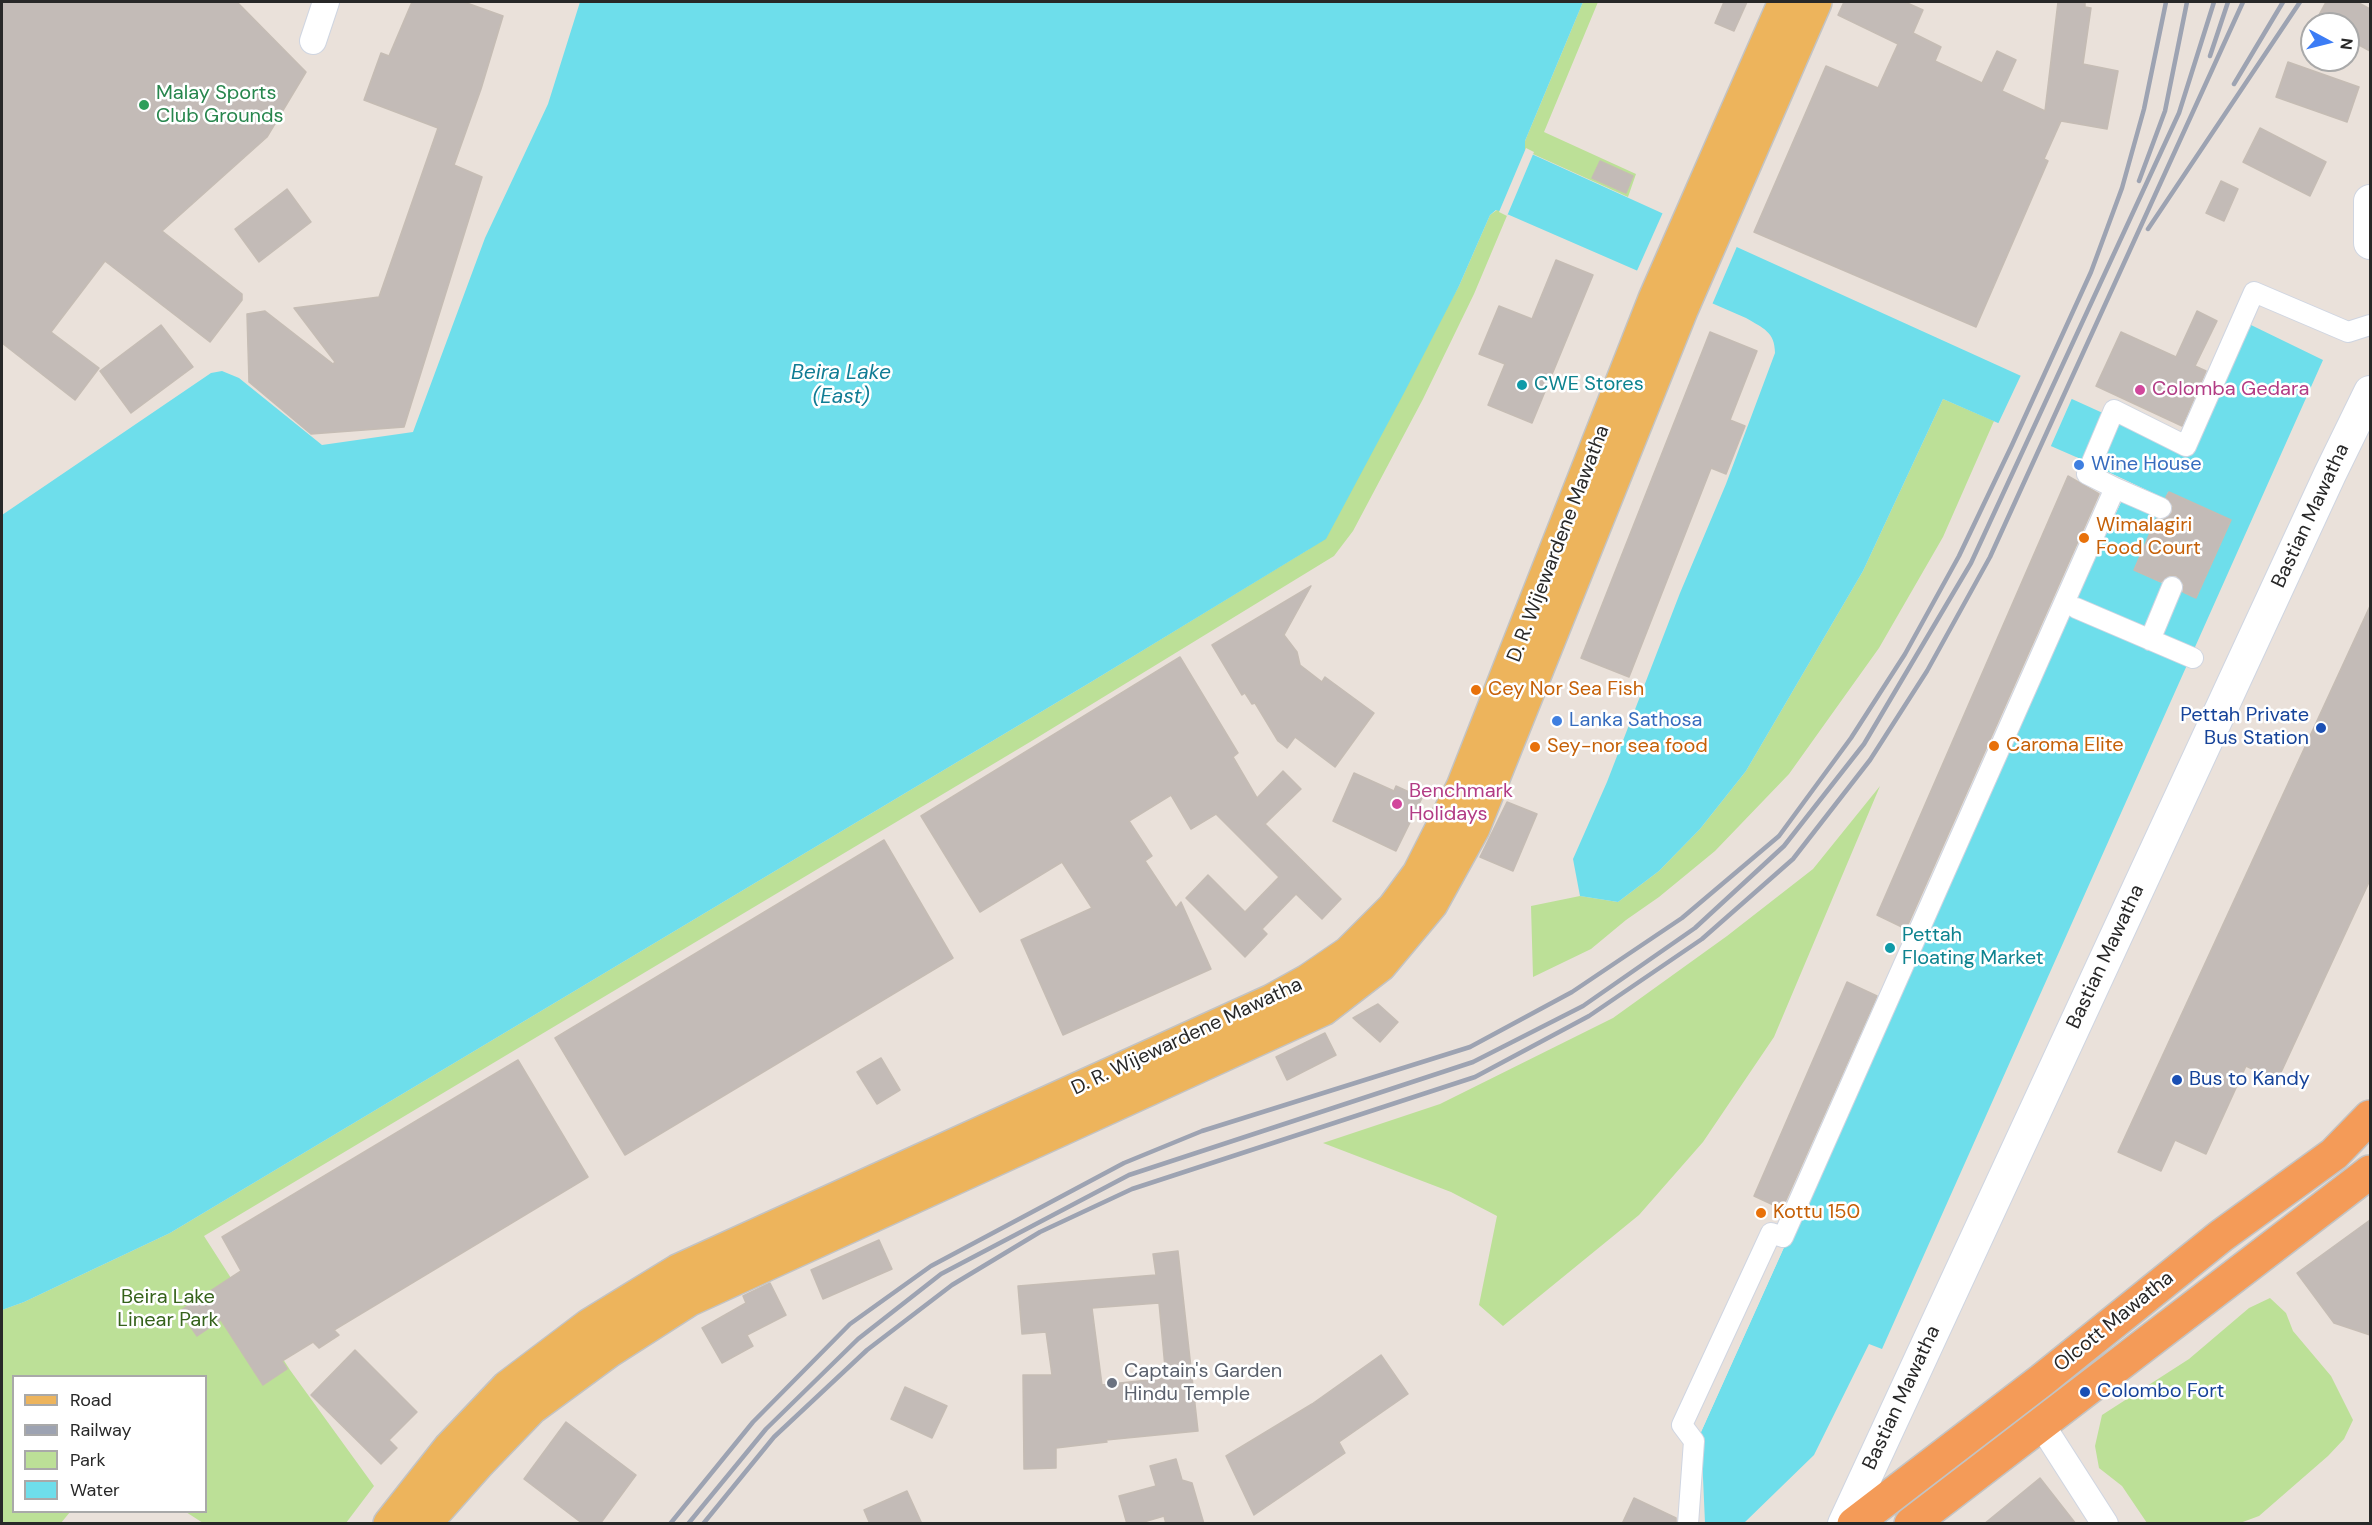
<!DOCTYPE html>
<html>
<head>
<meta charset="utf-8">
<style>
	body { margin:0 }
	#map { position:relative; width:2372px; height:1525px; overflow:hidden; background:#eae1da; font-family:"DM Sans",sans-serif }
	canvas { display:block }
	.frame { position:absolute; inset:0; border:3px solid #282828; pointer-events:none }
	.legend { position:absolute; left:12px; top:1375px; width:195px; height:138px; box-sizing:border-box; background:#fff; border:2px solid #a9a9a9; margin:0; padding:8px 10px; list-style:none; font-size:18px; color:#282828 }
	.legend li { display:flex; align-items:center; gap:12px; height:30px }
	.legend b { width:30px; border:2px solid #a9a9a9 }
	.north { position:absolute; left:2300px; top:12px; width:60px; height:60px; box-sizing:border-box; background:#fff; border:2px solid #a9a9a9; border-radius:50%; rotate:97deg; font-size:16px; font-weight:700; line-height:24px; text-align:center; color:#282828 }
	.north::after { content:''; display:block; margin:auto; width:21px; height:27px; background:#3c7cf5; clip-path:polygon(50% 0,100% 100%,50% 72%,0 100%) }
</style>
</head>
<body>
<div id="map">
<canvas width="2372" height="1525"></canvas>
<div class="frame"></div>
<ul class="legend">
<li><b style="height:8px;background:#edb45c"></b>Road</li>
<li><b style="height:8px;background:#9da3b2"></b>Railway</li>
<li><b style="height:16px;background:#bce097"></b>Park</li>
<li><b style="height:16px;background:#6edeeb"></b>Water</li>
</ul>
<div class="north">N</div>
</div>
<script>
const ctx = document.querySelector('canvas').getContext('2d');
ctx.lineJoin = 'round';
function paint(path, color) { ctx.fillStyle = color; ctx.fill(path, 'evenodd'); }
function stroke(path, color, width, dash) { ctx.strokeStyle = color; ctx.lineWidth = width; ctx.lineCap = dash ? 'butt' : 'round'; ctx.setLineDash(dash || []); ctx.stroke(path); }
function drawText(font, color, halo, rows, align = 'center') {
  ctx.font = font + ' "DM Sans",sans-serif'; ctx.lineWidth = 5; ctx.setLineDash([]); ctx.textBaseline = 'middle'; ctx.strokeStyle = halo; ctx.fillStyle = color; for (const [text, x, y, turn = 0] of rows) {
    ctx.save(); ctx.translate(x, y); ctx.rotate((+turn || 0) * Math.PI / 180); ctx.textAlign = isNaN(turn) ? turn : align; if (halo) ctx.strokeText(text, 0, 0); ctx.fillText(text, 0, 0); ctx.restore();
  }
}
paint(new Path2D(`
	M 1583,2 L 1598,2 L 1544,132 L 1636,174 L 1628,197 L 1533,154 L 1474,294 L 1423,399 L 1353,531 L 1334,556 L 1030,742 L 204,1236 L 290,1370 L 374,1486 L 346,1523 L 203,1523 L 186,1512 L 206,1512 L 206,1376 L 14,1376 L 14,1512 L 70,1512 L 61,1523 L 2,1523 L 2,1310 L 24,1302 L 170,1233 L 1091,682 L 1309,549 L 1459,286 L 1490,215 L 1497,210 L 1524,147 L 1525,141 Z
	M 1943,399 L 1994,421 L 1943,537 L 1879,648 L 1789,774 L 1715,851 L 1659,897 L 1626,920 L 1591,949 L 1533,977 L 1531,906 L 1580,896 L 1618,902 L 1659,871 L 1700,829 L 1746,771 L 1863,571 Z
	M 1880,786 L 1774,1037 L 1703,1142 L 1639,1215 L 1503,1326 L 1479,1305 L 1497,1216 L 1451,1192 L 1323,1143 L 1440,1104 L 1613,1018 L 1727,936 L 1813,869 Z
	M 2270,1298 L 2286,1313 L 2293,1331 L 2331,1376 L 2353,1420 L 2344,1439 L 2328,1456 L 2259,1516 L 2240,1523 L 2147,1523 L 2122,1486 L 2099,1468 L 2095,1446 L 2102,1415 L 2189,1359 L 2249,1308 Z`), '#bce097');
paint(new Path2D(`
	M 580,2 L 1583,2 L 1525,141 L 1525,151 L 2191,453 L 2251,325 L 2323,360 L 1882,1349 L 1869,1344 L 1814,1455 L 1744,1523 L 1705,1523 L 1701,1432 L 2075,600 L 2122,500 L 2158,515 L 2134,570 L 2196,598 L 2231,520 L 2168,492 L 2166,499 L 2076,457 L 1943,399 L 1863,571 L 1746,771 L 1700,829 L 1659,871 L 1618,902 L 1580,896 L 1573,859 L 1607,782 L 1680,593 L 1726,484 L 1775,353 C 1775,332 1763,328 1746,318 L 1500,211 L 1496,210 L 1490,215 L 1459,286 L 1404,393 L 1326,539 L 1091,682 L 170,1233 L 24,1302 L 2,1310 L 2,515 L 211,373 L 222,371 L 239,378 L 322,445 L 413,432 L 485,238 L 548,104 Z`), '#6edeeb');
paint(new Path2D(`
	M 1526,148 L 1534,152 L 1507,216 L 1499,212 Z
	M 1664,210 L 1738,244 L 1711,307 L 1636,273 Z
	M 2022,373 L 2073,396 L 2050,448 L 1997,426 Z
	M 2076,457 L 2165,499 L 2169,492 L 2231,520 L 2196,598 L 2134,570 L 2158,515 L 2122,500 L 2075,600 L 1701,1432 L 1698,1431 L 2120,498 L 2161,517 L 2138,568 L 2194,594 L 2227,521 L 2170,496 L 2168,501 L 2164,502 L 2075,459 Z`), '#eae1da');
const building = new Path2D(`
	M 2,2 L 237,2 L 306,72 L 267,137 L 162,231 L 242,294 L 242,300 L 210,342 L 105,261 L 51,332 L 99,368 L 75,400 L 2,343 Z
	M 412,2 L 464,2 L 503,16 L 481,89 L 454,165 L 482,177 L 404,427 L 311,434 L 249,382 L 247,314 L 265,311 L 333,364 L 335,362 L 294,308 L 379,297 L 438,128 L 364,100 L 381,53 L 389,56 Z
	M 1724,2 L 1747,2 L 1734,31 L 1715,23 Z
	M 1844,2 L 1905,2 L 1923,10 L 1913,33 L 1941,47 L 1935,61 L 1982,83 L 1997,51 L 2016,60 L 2002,91 L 2045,111 L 2058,2 L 2085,2 L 2085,7 L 2091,8 L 2083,64 L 2118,71 L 2107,129 L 2061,121 L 2044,159 L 2048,161 L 1976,327 L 1754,232 L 1826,66 L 1878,88 L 1898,44 L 1838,15 Z
	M 2326,2 L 2357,2 L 2370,9 L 2370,51 L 2348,39 L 2348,24 L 2314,24 Z
	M 2288,62 L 2359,87 L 2347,122 L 2276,97 Z
	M 2260,128 L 2326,162 L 2310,196 L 2243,162 Z
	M 1600,161 L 1633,176 L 1626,193 L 1592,178 Z
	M 2221,181 L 2238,189 L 2224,221 L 2206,213 Z
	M 287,189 L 311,222 L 259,262 L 235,229 Z
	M 1556,260 L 1593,275 L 1532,423 L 1488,405 L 1505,364 L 1479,354 L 1499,306 L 1532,319 Z
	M 2197,311 L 2217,321 L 2195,366 L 2206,371 L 2182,426 L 2096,386 L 2121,332 L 2176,357 Z
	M 161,325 L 193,367 L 131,413 L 100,371 Z
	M 1710,332 L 1757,351 L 1730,420 L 1745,426 L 1726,474 L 1711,468 L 1629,677 L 1581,658 Z
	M 2068,476 L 2099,494 L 1906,929 L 1877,915 Z
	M 2169,492 L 2231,520 L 2196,598 L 2183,592 L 2184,585 L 2177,576 L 2170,575 L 2161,582 L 2134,570 L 2156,519 L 2163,520 L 2172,513 L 2173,506 L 2166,497 Z
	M 1311,586 L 1284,635 L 1297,652 L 1300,665 L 1322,682 L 1325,677 L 1374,713 L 1335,767 L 1295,737 L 1287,748 L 1278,741 L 1255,703 L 1252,704 L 1245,693 L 1242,695 L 1212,645 Z
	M 2370,606 L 2370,880 L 2277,1081 L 2246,1066 L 2206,1154 L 2175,1140 L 2161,1171 L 2118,1152 Z
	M 1180,657 L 1238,753 L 1233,757 L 1257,798 L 1283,771 L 1301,789 L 1265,824 L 1341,899 L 1322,919 L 1296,894 L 1262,929 L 1267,934 L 1245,957 L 1186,898 L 1208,875 L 1245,912 L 1279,877 L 1216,814 L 1191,829 L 1171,795 L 1129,821 L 1152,856 L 1145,861 L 1176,908 L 1181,902 L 1211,969 L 1063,1035 L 1021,940 L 1092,908 L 1062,862 L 980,912 L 921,816 Z
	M 1354,773 L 1394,791 L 1396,786 L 1422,798 L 1396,851 L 1333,821 Z
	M 1507,802 L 1537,814 L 1513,871 L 1480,857 Z
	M 884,840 L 953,958 L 625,1155 L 555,1038 Z
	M 1847,982 L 1877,996 L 1782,1209 L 1754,1196 Z
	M 1378,1004 L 1398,1022 L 1380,1042 L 1353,1018 Z
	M 1325,1033 L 1336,1055 L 1287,1080 L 1276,1057 Z
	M 881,1058 L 900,1090 L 877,1104 L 857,1072 Z
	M 518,1060 L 588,1177 L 334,1330 L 339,1335 L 319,1348 L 313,1342 L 282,1361 L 287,1369 L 263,1385 L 221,1320 L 197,1336 L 180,1311 L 241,1271 L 222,1237 Z
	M 2370,1220 L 2370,1335 L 2334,1323 L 2297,1273 Z
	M 879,1240 L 892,1269 L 823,1299 L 811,1270 Z
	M 1178,1251 L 1198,1431 L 1106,1440 L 1107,1442 L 1056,1448 L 1056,1468 L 1024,1469 L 1023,1375 L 1052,1375 L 1046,1332 L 1022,1334 L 1018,1286 L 1156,1275 L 1153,1254 ZM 1159,1303 L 1166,1378 L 1102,1385 L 1092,1308 Z
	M 770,1283 L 786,1315 L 747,1335 L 753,1346 L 722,1363 L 702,1328 L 746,1303 L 743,1296 Z
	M 355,1350 L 417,1412 L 389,1440 L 397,1448 L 381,1464 L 311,1395 Z
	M 1381,1355 L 1408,1394 L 1339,1442 L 1345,1453 L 1254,1515 L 1226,1456 L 1312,1404 Z
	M 905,1387 L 947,1406 L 932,1438 L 891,1419 Z
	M 566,1422 L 636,1475 L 600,1524 L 583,1524 L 524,1479 Z
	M 1176,1459 L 1182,1480 L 1192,1483 L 1204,1524 L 1166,1524 L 1164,1516 L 1137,1524 L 1127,1524 L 1119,1496 L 1156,1486 L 1150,1466 Z
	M 2040,1478 L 2076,1524 L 1984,1524 Z
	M 907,1491 L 922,1524 L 870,1524 L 864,1510 Z
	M 1634,1498 L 1676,1518 L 1676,1524 L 1622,1524 Z`);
paint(building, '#c3bbb7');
stroke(building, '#c5bcb4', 1.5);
const pedestrian = new Path2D(`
	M 2115,488 L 2161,508
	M 2076,608 L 2193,658
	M 2150,640 L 2172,587
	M 1688,1524 L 1694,1441 L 1682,1425 L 1771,1233 L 1783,1237 L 2115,488 L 2087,474 L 2114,410 L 2186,446 L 2254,292 L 2348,332 L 2370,325`);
const minor = new Path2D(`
	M 313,41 L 326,2
	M 2041,1424 L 2105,1524`);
const tertiary = new Path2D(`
	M 2370,201 L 2370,243
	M 1844,1524 L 2330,474 L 2370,392`);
const primary = new Path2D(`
	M 390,1524 L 450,1448 L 508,1387 L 590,1325 L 678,1271 L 1272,1001 L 1308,981 L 1349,953 L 1394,908 L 1419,874 L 1463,787 L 1655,299 L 1785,2
	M 424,1524 L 478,1463 L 531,1408 L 610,1350 L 688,1300 L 1323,1009 L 1380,965 L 1431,904 L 1473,828 L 1681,310 L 1815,2`);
const trunk = new Path2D(`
	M 1854,1524 L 2042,1380 L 2221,1236 L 2334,1154 L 2370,1117
	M 1911,1524 L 2370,1172`);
stroke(pedestrian, '#cfd5e1', 22);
stroke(minor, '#cfd5e1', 28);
stroke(tertiary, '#cfd5e1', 34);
stroke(primary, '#c3c3c3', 36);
stroke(trunk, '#c3c3c3', 36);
stroke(pedestrian, '#fff', 20);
stroke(minor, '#fff', 26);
stroke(tertiary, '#fff', 32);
stroke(primary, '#edb45c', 33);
stroke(trunk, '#f49b58', 33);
stroke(new Path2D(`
	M 2210,56 L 2228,2
	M 2234,84 L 2283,2
	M 2139,181 L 2165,111 L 2187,2
	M 2148,229 L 2300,2
	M 670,1524 L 753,1422 L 850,1324 L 931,1266 L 1124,1163 L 1202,1131 L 1470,1047 L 1572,992 L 1682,918 L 1779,836 L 1851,738 L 1905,654 L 1959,556 L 2012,445 L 2091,272 L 2122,188 L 2144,109 L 2166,2
	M 688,1524 L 766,1429 L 858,1339 L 941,1274 L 1129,1175 L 1473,1062 L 1583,1006 L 1695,928 L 1784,846 L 1864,744 L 1971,563 L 2179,113 L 2214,2
	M 703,1524 L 774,1437 L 867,1350 L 952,1285 L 1040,1232 L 1132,1189 L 1475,1077 L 1589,1016 L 1702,939 L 1793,859 L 1870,760 L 1927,671 L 1990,557 L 2243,2`), '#9da3b2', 4.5);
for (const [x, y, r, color] of [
	[144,105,6,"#2e9e5b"],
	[1522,385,6,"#0f9aa8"],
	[2140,390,6,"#d1479c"],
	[2079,465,6,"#3f7fe0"],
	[2084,538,6,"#e8710a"],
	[1476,690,6,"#e8710a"],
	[1557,721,6,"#3f7fe0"],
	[2321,728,6,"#1a4fb4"],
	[1994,746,6,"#e8710a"],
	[1535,747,6,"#e8710a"],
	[1397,804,6,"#d1479c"],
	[1890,948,6,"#0f9aa8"],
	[2177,1080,6,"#1a4fb4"],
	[1761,1213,6,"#e8710a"],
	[1112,1383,6,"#6b7280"],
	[2085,1392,6,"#1a4fb4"]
]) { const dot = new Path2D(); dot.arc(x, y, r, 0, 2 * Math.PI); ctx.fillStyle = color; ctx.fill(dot); stroke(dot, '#fff', 2); }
drawText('20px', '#27864d', '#fff', [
	["Malay Sports",156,94],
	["Club Grounds",156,117]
], 'left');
drawText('20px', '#0d838f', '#fff', [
	["CWE Stores",1534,385],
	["Pettah",1902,936],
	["Floating Market",1902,959]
], 'left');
drawText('20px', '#b23c85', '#fff', [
	["Colomba Gedara",2152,390],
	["Benchmark",1409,792],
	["Holidays",1409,815]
], 'left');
drawText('20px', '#366cbe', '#fff', [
	["Wine House",2091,465],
	["Lanka Sathosa",1569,721]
], 'left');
drawText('20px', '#282828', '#fff', [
	["Bastian Mawatha",2311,516,-65],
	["D. R. Wijewardene Mawatha",1559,544,-69],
	["Bastian Mawatha",2106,957,-65],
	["D. R. Wijewardene Mawatha",1187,1037,-25],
	["Olcott Mawatha",2114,1322,-39],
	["Bastian Mawatha",1902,1398,-65]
]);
drawText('20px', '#c56008', '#fff', [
	["Wimalagiri",2096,526],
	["Food Court",2096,549],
	["Cey Nor Sea Fish",1488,690],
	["Caroma Elite",2006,746],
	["Sey-nor sea food",1547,747],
	["Kottu 150",1773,1213]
], 'left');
drawText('20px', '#164399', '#fff', [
	["Pettah Private",2309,716,"right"],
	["Bus Station",2309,739,"right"],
	["Bus to Kandy",2189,1080],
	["Colombo Fort",2097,1392]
], 'left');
drawText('20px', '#35621b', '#fff', [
	["Beira Lake",168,1298],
	["Linear Park",168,1321]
]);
drawText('20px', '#5b616d', '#fff', [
	["Captain's Garden",1124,1372],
	["Hindu Temple",1124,1395]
], 'left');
drawText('italic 21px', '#107c94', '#fff', [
	["Beira Lake",841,373],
	["(East)",841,397]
]);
</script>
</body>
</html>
